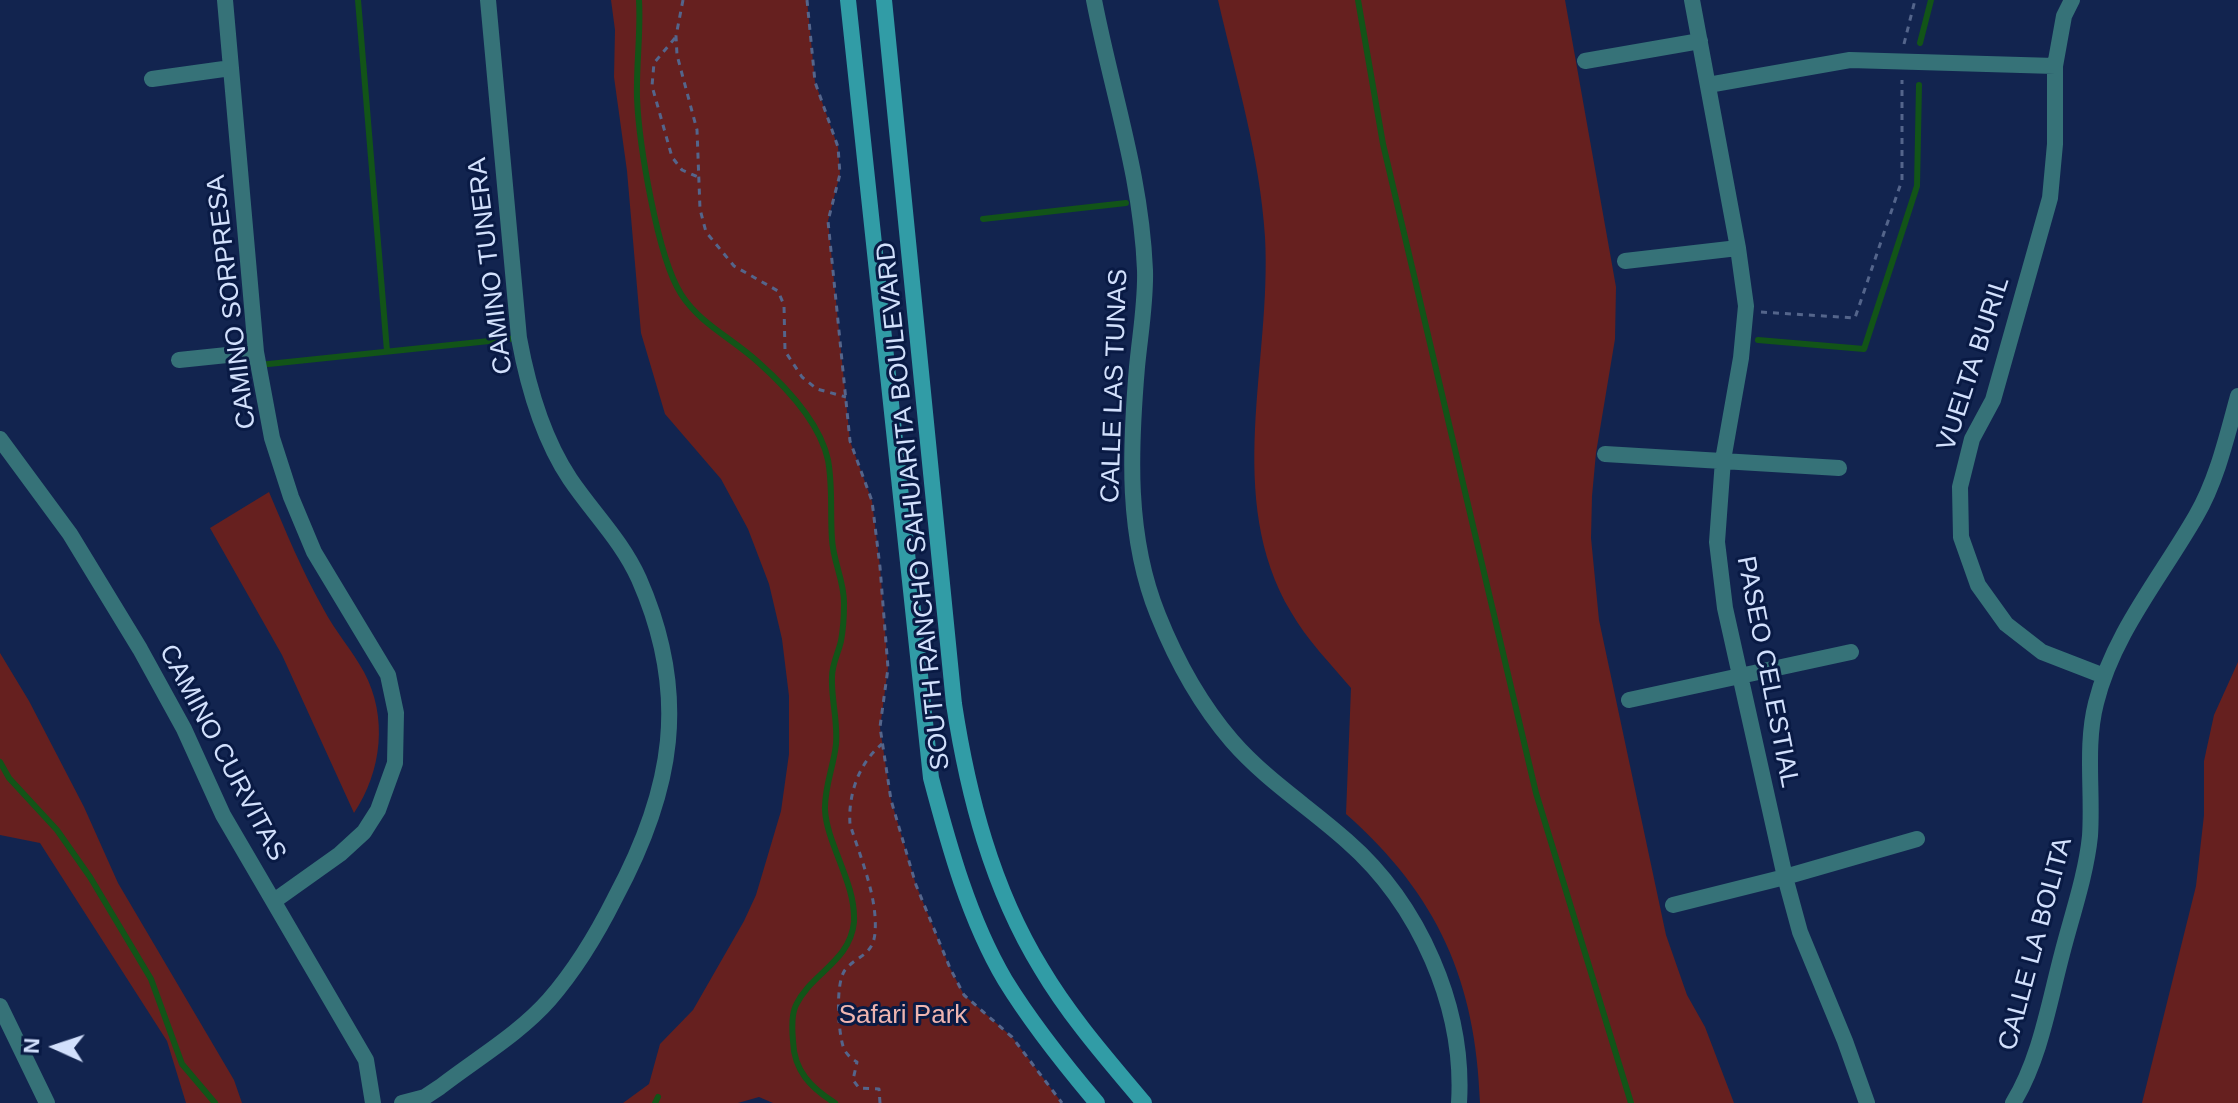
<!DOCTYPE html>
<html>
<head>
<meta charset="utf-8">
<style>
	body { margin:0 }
	#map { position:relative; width:2238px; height:1103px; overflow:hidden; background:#12244f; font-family:Arial,sans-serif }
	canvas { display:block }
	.north { position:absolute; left:16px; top:1007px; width:80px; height:80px; -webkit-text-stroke:6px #091a44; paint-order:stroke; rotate:273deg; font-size:22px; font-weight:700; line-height:32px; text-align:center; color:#d2e0fc }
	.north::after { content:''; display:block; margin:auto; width:28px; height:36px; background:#d2e0fc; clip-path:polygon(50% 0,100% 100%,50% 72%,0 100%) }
</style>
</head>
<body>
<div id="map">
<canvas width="2238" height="1103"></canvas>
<div class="north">N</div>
</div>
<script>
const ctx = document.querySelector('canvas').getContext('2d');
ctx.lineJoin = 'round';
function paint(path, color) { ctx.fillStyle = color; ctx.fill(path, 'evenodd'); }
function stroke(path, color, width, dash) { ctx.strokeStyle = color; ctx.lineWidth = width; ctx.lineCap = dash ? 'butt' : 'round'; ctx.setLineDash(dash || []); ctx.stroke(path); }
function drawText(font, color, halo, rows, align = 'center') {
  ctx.font = font + ' Arial,sans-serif'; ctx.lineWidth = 6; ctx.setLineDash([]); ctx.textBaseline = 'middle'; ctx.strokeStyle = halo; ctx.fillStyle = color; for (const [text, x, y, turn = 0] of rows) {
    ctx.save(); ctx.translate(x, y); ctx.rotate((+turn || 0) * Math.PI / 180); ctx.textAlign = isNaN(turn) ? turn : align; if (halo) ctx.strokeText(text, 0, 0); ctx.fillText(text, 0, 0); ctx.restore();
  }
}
paint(new Path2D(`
	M 611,0 L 807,0 L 815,82 L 838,147 L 840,174 L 828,221 L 850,441 L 872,501 L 880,567 L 888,668 L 880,728 L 891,800 L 916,885 L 950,968 L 964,995 L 1012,1037 L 1062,1103 L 773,1103 L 759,1097 L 738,1103 L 623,1103 L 649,1084 L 660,1044 L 693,1010 L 744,921 L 756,895 L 781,811 L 789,754 L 789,696 L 782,639 L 769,584 L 748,529 L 721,479 L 665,414 L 641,333 L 627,171 L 614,77 L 615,30 Z
	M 1218,0 L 1565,0 L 1616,287 L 1615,339 L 1596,453 L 1592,496 L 1591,538 L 1599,620 L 1666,935 L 1687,995 L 1705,1027 L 1734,1103 L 1480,1103 C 1476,982 1438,895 1346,814 L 1351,688 C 1330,663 1307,640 1291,612 C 1223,497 1272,362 1265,237 C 1260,156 1236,78 1218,0 Z
	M 269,492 C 286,532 302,571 324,610 C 335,631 352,650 364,672 C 388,717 382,771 354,813 L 282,655 L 210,528 Z
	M 0,653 L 29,701 L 84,807 L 118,883 L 234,1080 L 242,1103 L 186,1103 L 167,1041 L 40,843 L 0,835 Z
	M 2238,662 L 2238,1103 L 2142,1103 L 2196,886 L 2204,815 L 2204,761 L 2214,715 Z`), '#66201f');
stroke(new Path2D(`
	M 358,0 L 387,351
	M 639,0 C 641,33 636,65 637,98 C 639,143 657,256 681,294 C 700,324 732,338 758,362 C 785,386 820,423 828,460 C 833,487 830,513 832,539 C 833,562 845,582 844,605 C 844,617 843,630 841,641 C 838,654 832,664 832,677 C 831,699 838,721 836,744 C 834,765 824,788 825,810 C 827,845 856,883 854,922 C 850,962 811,973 796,1005 C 791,1015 792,1030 793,1041 C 794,1071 811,1088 835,1103
	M 1358,0 L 1383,144 L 1536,793 L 1631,1103
	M 1920,43 L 1931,0
	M 983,219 L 1126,203
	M 1758,340 L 1864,349 L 1917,186 L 1919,85
	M 259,365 L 518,338
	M 0,762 L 9,778 L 57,830 L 90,877 L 151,979 L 182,1064 L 215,1103
	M 655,1103 L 658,1097`), '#125418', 6);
stroke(new Path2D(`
	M 683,0 L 676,36 L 677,55 L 697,130 L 700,209 L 706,232 L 734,266 L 778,291 L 784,305 L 785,351 L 802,377 L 817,389 L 846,397
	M 807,0 L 815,82 L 838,147 L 840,174 L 828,221 L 850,441 L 872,501 L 880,567 L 888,668 L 880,727 L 891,800 L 916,885 L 950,968 L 964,995 L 1012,1037 L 1062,1103
	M 675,38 L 654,63 L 652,86 L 672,157 L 682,170 L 698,177
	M 1904,44 L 1915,0
	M 1761,312 L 1855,318 L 1902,180 L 1902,80
	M 880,1103 L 879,1089 L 859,1088 L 853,1080 L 857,1062 C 852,1059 847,1055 844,1049 C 838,1034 835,983 845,970 C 856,956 873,956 875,933 C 878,897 860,857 850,824 C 848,794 859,763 882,744`), '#54658b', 3, [6, 6]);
stroke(new Path2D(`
	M 225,0 L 256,352 L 272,438 L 291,497 L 314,552 L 388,675 L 396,713 L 395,763 L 378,810 L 364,832 L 340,854 L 274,901
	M 1094,0 C 1112,93 1141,174 1145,270 C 1146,302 1140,335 1137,367 C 1130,450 1126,536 1158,615 C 1176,660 1201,705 1232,741 C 1266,780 1309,807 1347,841 C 1419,904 1465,1007 1459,1103
	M 1692,0 L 1738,248 L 1746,306 L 1741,358 L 1723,460 L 1717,542 L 1725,608 L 1785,877 L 1800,932 L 1845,1041 L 1867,1103
	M 2072,0 L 2064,16 L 2055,66 L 2055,144 L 2050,198 L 1993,400 L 1972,439 L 1960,487 L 1961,537 L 1978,585 L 2006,624 L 2042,652 L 2104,676
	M 1585,61 L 1700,41
	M 152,79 L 231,68
	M 1708,85 L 1850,60 L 2055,66
	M 1625,261 L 1738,248
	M 179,360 L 256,352
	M 0,439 L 70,534 L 140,649 L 184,729 L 223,815 L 366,1060 L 373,1103
	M 1605,454 L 1839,468
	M 1629,700 L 1851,652
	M 1673,905 L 1785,877 L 1917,839
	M 0,1006 L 47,1103
	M 402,1103 L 425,1097 L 440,1087 C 476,1059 519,1034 549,1000 C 576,969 597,934 615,898 C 673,790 690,695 639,579 C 622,541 593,513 570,479 C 542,437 528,387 519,338 L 488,0
	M 2013,1103 C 2040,1059 2049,1003 2062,954 C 2072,915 2086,875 2090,836 C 2093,791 2085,746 2096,703 C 2113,634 2161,577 2196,516 C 2217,480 2227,436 2238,396`), '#367278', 16);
stroke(new Path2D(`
	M 848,0 L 931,778 C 949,846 969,919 1005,980 C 1032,1024 1064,1064 1097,1103
	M 884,0 L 954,704 C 968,795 992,888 1041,968 C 1070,1017 1108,1060 1144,1103`), '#319ca6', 16);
drawText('26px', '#d2e0fc', '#091a44', [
	["CAMINO TUNERA",491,266,-97],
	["CAMINO SORPRESA",232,302,-97],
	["VUELTA BURIL",1974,364,-72],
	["CALLE LAS TUNAS",1115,386,-88],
	["SOUTH RANCHO SAHUARITA BOULEVARD",914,506,-96],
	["PASEO CELESTIAL",1767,672,79],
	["CAMINO CURVITAS",222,753,62],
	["CALLE LA BOLITA",2036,944,-75]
]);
drawText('26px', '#efb5b0', '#091a44', [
	["Safari Park",903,1016]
]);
</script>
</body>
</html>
